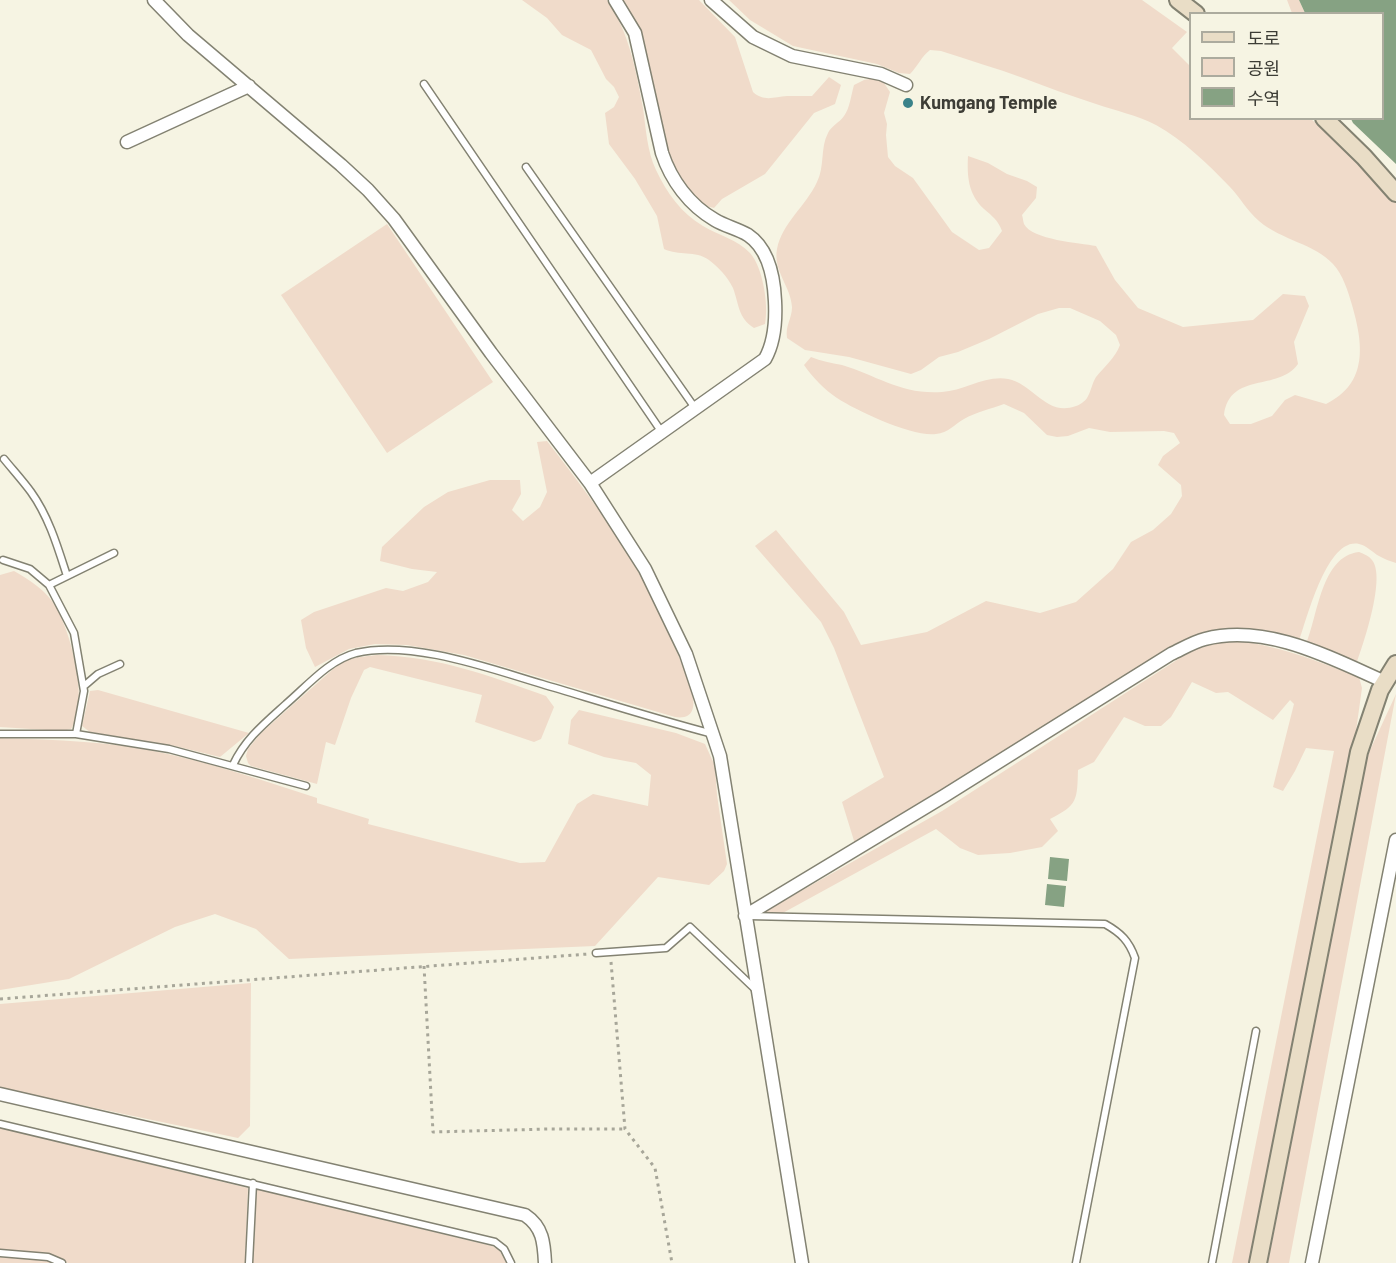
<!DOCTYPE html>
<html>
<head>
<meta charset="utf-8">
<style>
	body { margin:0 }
	#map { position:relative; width:1396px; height:1263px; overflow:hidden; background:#f6f4e3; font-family:Barlow,"Noto Sans KR",sans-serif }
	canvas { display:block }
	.legend { position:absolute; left:1189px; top:12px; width:195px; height:108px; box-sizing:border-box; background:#f6f4e3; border:2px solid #acab9e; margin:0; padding:8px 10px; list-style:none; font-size:18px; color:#3d3d36 }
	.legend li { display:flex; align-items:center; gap:12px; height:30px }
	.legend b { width:30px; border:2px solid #acab9e }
</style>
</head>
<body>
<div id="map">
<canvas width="1396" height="1263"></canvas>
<ul class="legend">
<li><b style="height:8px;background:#e9ddc6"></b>도로</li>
<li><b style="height:16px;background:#f0dbca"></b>공원</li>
<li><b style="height:16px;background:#86a283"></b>수역</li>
</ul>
</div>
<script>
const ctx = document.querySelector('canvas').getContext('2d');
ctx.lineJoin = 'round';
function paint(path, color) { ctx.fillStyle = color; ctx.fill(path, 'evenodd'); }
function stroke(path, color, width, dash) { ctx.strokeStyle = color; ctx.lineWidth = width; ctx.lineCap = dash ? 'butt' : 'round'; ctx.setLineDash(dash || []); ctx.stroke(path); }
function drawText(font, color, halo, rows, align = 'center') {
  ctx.font = font + ' Barlow,sans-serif'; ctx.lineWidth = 6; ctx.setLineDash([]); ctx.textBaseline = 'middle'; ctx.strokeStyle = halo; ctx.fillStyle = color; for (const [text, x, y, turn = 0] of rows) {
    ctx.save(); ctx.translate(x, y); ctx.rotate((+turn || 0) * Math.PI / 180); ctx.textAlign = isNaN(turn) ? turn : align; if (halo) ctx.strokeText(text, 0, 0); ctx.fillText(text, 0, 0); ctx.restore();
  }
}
paint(new Path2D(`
	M 522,0 L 607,0 C 629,32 636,70 643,108 C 646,129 647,151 656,170 C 667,193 681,213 703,226 C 718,235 738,240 750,253 C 763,267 769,306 765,324 L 754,328 C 738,318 739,304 733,288 C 727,276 719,268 709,260 C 695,250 679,256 664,249 L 657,216 L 635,179 L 609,144 L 605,113 L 614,107 L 619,97 L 614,87 L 606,79 L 591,50 L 562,35 L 547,18 Z
	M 623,0 L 699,0 L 735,37 L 753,92 C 764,102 774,97 787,96 C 795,96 804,96 812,96 L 829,77 L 841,85 L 835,104 L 814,113 L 765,174 L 722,199 L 714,208 C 710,207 704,206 701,204 C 684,193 672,165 666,147 L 640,28 Z
	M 729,0 L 1142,0 L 1187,32 L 1172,48 L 1190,66 L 1190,118 L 1311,119 L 1355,158 L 1396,201 L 1396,563 C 1390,561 1384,559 1379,556 C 1372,552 1366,545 1359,544 C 1327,537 1307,619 1299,641 L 1248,629 L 1226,630 L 1202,635 L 855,844 L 842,802 L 884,777 L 834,648 L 821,622 L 755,546 L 776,530 L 844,612 L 861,645 L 927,632 L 986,601 L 1040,613 L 1076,602 L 1113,569 L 1131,542 L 1153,530 L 1171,514 L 1182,496 L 1181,485 L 1158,465 L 1163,456 L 1180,443 L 1174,433 L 1164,431 L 1110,432 L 1089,428 L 1068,436 L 1057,437 L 1047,435 L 1024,413 L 1004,404 C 991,409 976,412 964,419 C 955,424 948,433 936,434 C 912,437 857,411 837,398 C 825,390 812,377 804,365 L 811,357 C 821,361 831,363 842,365 C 878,376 902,395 942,392 C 964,391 985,375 1008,379 C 1034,384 1046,417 1076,406 C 1080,405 1085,401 1087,398 C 1091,392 1092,383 1096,377 C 1105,366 1115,358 1120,345 L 1116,335 L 1100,321 L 1070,308 L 1059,308 L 1038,314 L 989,339 L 958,352 L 939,357 L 921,370 L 911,374 L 849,357 L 805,350 L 787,338 C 785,325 792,319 792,307 C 791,287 773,271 777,249 C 782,223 806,206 817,182 C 825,166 820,148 828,133 C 831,126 839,123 844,116 C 850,108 851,95 854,85 L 864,80 L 874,78 L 884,83 L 890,92 L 884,113 L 887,124 L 886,135 L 888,157 L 895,166 L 913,178 L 952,232 L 979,250 L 989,248 L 1002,231 C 998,220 992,216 984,209 C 968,194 967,176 968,156 L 988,163 L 1007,174 L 1027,181 L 1037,187 L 1036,198 L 1022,215 C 1023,218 1023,221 1024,224 C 1032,240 1080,243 1096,246 L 1115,280 L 1138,308 L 1183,327 L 1253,320 L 1283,294 L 1305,296 L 1309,306 L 1294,342 L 1298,364 C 1278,392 1230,371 1224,415 L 1230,424 L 1251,424 L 1272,416 L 1285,400 L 1295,395 L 1326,404 C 1369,383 1363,343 1352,305 C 1348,291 1343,275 1333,264 C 1315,244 1281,240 1259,221 C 1247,211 1240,197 1229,186 C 1208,164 1183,140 1156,125 C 1137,115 1116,111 1096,104 C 1071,96 1047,87 1023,78 C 996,68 968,60 941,51 L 930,50 C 921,57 918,66 910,74 L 899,73 L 877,64 L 793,46 L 750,20 Z
	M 1287,0 L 1299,0 L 1305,13 L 1292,13 Z
	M 387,224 L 493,382 L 387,453 L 281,295 Z
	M 547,441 C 584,489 622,538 650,593 C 662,616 672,640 682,664 C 688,679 708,722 675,717 L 464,655 L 407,645 L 375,644 L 349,649 L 315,667 L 306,648 L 301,620 L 314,612 L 386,588 L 403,591 L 428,582 L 437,572 L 412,569 L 380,561 L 382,547 L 424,507 L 448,492 L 490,480 L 520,480 L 521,494 L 512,510 L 523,521 L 540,507 L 547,492 L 537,442 Z
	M 1359,552 C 1364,554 1369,556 1372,560 C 1386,577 1364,642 1357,662 L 1306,644 C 1318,616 1321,556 1359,552 Z
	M 14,571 C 30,580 47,591 56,607 C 71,633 90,704 71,729 L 62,731 L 0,727 L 0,575 Z
	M 1230,640 C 1275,644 1317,661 1359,677 L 1362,688 L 1356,731 L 1252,1263 L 1232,1263 L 1334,751 L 1306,748 L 1295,771 L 1283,791 L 1273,787 L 1294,704 L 1290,700 L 1273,720 L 1228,692 L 1216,693 L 1192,682 L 1171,717 L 1161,726 L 1145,726 L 1124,717 L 1094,762 L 1078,770 C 1077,800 1078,805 1050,819 L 1058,831 L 1042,847 L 1010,853 L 978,855 L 960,848 L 936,829 L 781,914 L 764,912 L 942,811 L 1180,658 L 1196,649 Z
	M 377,655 C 441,657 486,675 546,696 L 554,707 L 541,739 L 534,742 L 475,722 L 482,695 L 370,667 L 364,670 L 351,698 L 335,745 L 326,742 L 317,784 L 251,766 L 248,763 L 246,756 L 248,749 L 261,733 L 340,663 L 352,658 Z
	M 98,690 L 249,733 L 220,757 L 175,746 L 90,732 L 82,726 L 90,691 Z
	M 1396,694 L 1289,1263 L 1268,1263 L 1366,759 Z
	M 579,710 L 676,733 L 705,744 L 715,766 L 717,795 L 727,864 L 724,871 L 709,885 L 658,877 L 595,946 L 289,959 L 256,929 L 215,914 L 175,927 L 69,979 L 0,990 L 0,738 C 56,740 113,741 168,754 C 218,765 268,782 317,798 L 317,803 L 369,819 L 368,824 L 520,863 L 545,862 L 577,804 L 593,794 L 648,806 L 651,775 L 636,763 L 604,757 L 568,744 L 571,720 Z
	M 251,983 L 250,1126 L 238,1138 L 0,1088 L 0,1004 Z
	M 0,1128 L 248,1188 L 245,1263 L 68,1263 L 48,1254 L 0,1249 Z
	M 256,1189 L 492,1246 L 500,1251 L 506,1263 L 252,1263 Z
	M 0,1257 L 48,1261 L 52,1263 L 0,1263 Z`), '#f0dbca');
paint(new Path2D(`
	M 1299,0 L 1396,0 L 1396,164 L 1353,123 L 1351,119 L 1382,118 L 1382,14 L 1305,13 Z
	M 1050,857 L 1069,859 L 1067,881 L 1048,879 Z
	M 1047,884 L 1066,886 L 1064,907 L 1045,905 Z`), '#86a283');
const lane = new Path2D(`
	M 424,84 L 661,431
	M 526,167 L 695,408
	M 4,459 C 13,470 23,481 31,492 C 49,517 58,548 67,576
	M 3,560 L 30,569 L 49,585 L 74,633 L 84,691 L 76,734
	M 49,585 L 114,553
	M 84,686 L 98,674 L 120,664
	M 0,734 L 76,734 L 169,749 L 306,786
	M 233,765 C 245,739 265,723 286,704 C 307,686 329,660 356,653 C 412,640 488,668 542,684 C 599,701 656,719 713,734
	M 749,916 L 1105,924 C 1121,933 1129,941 1135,958 L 1076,1263
	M 596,953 L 666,948 L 690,927 L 755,989
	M 0,1124 L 495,1242 L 504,1249 L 511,1263
	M 0,1253 L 48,1257 L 62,1263
	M 249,1263 L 253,1183
	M 1212,1263 L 1256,1031`);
const street = new Path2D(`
	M 154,0 L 188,35 L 341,165 L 368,190 L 394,219 L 491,353 L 590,483 L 645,569 L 686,654 L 720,756 L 802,1263
	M 711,0 L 753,37 L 792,56 L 881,74 L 906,85
	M 127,142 L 249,86
	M 590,483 L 765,359 C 774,343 776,320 775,301 C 774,278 769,249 748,235 C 738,229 725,226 715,220 C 689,205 671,180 662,153 L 635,33 L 615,0
	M 745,916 L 944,796 L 1171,654 C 1182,649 1193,642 1205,639 C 1266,623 1331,658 1385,682
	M 0,1094 L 525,1215 C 543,1227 544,1243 545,1263
	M 1312,1263 L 1396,840`);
const secondary = new Path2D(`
	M 1178,0 L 1196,14
	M 1324,118 L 1364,157 L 1396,193
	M 1258,1263 L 1359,752 L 1380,690 L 1396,664`);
stroke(lane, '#838272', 9);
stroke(street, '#838272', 15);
stroke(secondary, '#838272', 20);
stroke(new Path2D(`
	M 611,962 L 625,1129 L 655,1168 L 672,1263
	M 424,966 L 433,1132 L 549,1129 L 625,1129
	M 0,999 L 588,954`), '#a7a699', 3, [3, 4.5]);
stroke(lane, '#fff', 6);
stroke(street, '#fff', 12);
stroke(secondary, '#e9ddc6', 16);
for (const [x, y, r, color] of [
	[908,103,6,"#3a8289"]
]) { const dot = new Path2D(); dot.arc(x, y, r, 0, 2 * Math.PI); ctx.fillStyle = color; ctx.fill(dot); stroke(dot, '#f6f4e3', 2); }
drawText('bold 18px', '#3d3d36', '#f6f4e3', [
	["Kumgang Temple",920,103]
], 'left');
</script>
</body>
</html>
